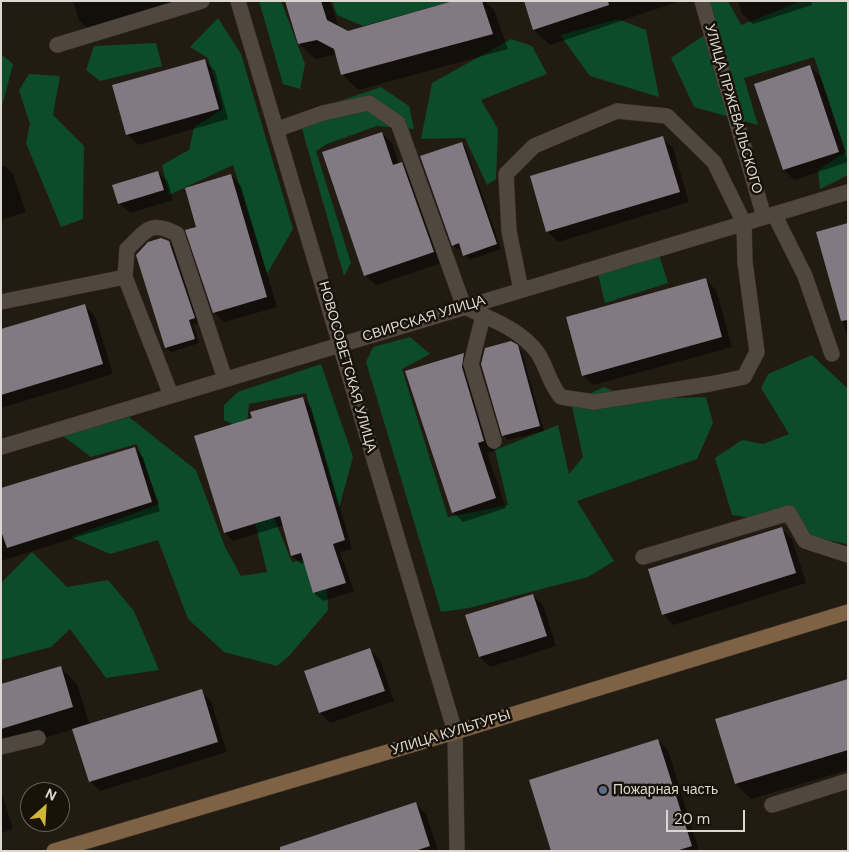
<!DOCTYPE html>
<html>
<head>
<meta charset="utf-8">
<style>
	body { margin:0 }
	#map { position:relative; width:849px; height:852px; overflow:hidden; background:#221b12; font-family:"DM Sans",sans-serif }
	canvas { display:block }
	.frame { position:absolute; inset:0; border:2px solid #dcd7d1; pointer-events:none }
	.north { position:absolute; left:20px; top:782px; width:50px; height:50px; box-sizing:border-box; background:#181209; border:1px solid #666159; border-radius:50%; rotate:26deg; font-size:14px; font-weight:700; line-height:20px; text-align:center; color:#dcd7d1 }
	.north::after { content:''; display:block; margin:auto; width:18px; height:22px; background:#d1b736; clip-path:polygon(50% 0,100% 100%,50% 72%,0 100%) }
	.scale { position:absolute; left:666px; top:810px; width:79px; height:22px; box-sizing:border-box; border:2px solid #dcd7d1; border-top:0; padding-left:6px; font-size:15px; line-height:18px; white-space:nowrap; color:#dcd7d1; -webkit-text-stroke:4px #181209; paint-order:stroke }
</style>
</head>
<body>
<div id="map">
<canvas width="849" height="852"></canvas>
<div class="frame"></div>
<div class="north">N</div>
<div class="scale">20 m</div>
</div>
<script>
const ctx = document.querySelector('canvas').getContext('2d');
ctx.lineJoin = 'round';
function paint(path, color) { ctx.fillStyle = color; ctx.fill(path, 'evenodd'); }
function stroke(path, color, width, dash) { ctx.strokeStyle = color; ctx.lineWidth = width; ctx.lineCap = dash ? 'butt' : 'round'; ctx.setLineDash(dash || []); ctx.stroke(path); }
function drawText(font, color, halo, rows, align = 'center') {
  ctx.font = font + ' "DM Sans",sans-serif'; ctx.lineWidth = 5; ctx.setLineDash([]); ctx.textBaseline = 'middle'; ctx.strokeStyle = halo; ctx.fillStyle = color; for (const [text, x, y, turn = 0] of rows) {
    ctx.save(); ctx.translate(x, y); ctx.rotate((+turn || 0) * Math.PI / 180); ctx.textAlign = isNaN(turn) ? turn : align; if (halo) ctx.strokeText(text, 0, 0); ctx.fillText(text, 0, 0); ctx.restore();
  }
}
paint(new Path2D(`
	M 259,1 L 281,1 L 305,64 L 300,89 L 283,84 Z
	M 332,1 L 453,1 L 363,26 L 337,15 Z
	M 710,1 L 728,1 L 741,25 L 801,1 L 848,1 L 848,175 L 820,189 L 818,170 L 846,152 L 814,57 L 744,78 L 758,125 L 694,107 L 671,58 L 717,26 Z
	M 218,18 L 241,54 L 293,229 L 267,274 L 233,165 L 169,195 L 162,165 L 189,150 L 194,127 L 223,109 L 208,58 L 190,47 Z
	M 618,19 L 646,30 L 659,97 L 590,76 L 560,35 Z
	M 511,39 L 532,46 L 547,74 L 481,100 L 498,129 L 496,179 L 487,185 L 465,138 L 421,139 L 432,83 Z
	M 156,43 L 162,66 L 100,81 L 86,70 L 94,46 Z
	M 1,54 L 13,64 L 1,110 Z
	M 29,74 L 60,76 L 53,115 L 84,146 L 83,219 L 61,227 L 26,143 L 30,124 L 19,90 Z
	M 381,87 L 409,106 L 414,129 L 377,126 L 327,144 L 316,151 L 351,263 L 344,276 L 302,129 L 322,107 Z
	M 659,255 L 668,283 L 605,303 L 598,274 Z
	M 410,337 L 430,354 L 402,369 L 448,517 L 508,505 L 495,450 L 558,425 L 569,474 L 583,457 L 571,402 L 604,387 L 633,399 L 706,397 L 713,423 L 697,459 L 577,501 L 614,561 L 588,577 L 469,608 L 441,612 L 366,362 L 373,347 Z
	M 812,355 L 848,389 L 848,543 L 846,544 L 814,537 L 784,523 L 732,515 L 715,458 L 742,440 L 763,444 L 789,434 L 761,388 L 768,374 Z
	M 321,364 L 353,457 L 339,508 L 306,393 L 249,404 L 247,423 L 237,426 L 224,420 L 224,405 L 238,392 Z
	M 129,417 L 196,470 L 225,547 L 241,576 L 267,572 L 248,494 L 263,491 L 292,562 L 326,556 L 328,610 L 290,655 L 277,666 L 224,652 L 188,619 L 158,540 L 110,554 L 71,537 L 159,504 L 137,444 L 91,457 L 63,436 Z
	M 32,552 L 67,587 L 108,580 L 134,611 L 159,670 L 106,678 L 70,629 L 51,647 L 1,660 L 1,583 Z`), '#0c4c28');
paint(new Path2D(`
	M 73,1 L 187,1 L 89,30 L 79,20 Z
	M 286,1 L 330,1 L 339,28 L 348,32 L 458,1 L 485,1 L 494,10 L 508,49 L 358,90 L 343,75 L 338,57 L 333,55 L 315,59 L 300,44 Z
	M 525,1 L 677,1 L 677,2 L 550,45 L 534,30 Z
	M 738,1 L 811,1 L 812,5 L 753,24 L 742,14 Z
	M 204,60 L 215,71 L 228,119 L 138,145 L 128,135 Z
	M 810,66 L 820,76 L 848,162 L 794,180 L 784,170 Z
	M 382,133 L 392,143 L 399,164 L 402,163 L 412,173 L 444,262 L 376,285 L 365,275 Z
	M 663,138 L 673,148 L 689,202 L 558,242 L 548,232 L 531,177 Z
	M 462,143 L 466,148 L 501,249 L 469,260 L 462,248 L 458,250 L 453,245 Z
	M 5,166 L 13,174 L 26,212 L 1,220 L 1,167 Z
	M 158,172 L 168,182 L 173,200 L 130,213 L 119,203 Z
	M 231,175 L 241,186 L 277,307 L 224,322 L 214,312 L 198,228 Z
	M 848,224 L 848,340 L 818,232 Z
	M 169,242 L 174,247 L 199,323 L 193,324 L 199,343 L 171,352 L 166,347 Z
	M 706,280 L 716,290 L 732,347 L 593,385 L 583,375 Z
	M 85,306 L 95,316 L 113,374 L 1,408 L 1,330 Z
	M 517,346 L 522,352 L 544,431 L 508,440 L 504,436 L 482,364 Z
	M 464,354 L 474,364 L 472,378 L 494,451 L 487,453 L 506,508 L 463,522 L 453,512 L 406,372 Z
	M 303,398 L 311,407 L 352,549 L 340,552 L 354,591 L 323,601 L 314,593 L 305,562 L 301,564 L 292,555 L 284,525 L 233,541 L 225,532 L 253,419 Z
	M 134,448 L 143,457 L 160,511 L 1,561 L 1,490 Z
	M 781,528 L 792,539 L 806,583 L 673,625 L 663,614 Z
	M 533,595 L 543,605 L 556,646 L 490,667 L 480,657 Z
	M 370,650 L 380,660 L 394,701 L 330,723 L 320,713 Z
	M 60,667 L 77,684 L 90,725 L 201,691 L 211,701 L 227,752 L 100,791 L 90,781 L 74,729 L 1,751 L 1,685 Z
	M 848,681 L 848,770 L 751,799 L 736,784 L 717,720 Z
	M 658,740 L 668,750 L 699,851 L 553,851 Z
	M 1,791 L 13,829 L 1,833 Z
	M 415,803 L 426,814 L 438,851 L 291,851 Z`), '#0007');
paint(new Path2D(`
	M 285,1 L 321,1 L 327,20 L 348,31 L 453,1 L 482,1 L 493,34 L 341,75 L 334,49 L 317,40 L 298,44 Z
	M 524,1 L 608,1 L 609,5 L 533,30 Z
	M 205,59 L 219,109 L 126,135 L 112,85 Z
	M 810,65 L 839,152 L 783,170 L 754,84 Z
	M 382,132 L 393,165 L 402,162 L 434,252 L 364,276 L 322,152 Z
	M 663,136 L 680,192 L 546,232 L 530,176 Z
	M 462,142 L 497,244 L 463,256 L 459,243 L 452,246 L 420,156 Z
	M 158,171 L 164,190 L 118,204 L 112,185 Z
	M 231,174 L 267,297 L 213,313 L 185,230 L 196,227 L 185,188 Z
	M 848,223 L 848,320 L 841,321 L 816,232 Z
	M 161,238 L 169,241 L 195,318 L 189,320 L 195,339 L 165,348 L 136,255 L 148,242 Z
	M 706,278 L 722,337 L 582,376 L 566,317 Z
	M 85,304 L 103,364 L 1,395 L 1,329 Z
	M 511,341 L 518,345 L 540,426 L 502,436 L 481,364 L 485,348 Z
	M 464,353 L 462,367 L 484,441 L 478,443 L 496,498 L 452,513 L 405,371 Z
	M 303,397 L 345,540 L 333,544 L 346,583 L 313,593 L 301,553 L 291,556 L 280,516 L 224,533 L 194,436 L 252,418 L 250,412 Z
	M 135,447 L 152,502 L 7,548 L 1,531 L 1,488 Z
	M 782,527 L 796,573 L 662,615 L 648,569 Z
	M 533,594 L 547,636 L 479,657 L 465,615 Z
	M 370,648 L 385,691 L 319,713 L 304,671 Z
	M 61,666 L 73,707 L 1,729 L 1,684 Z
	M 848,679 L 848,750 L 735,784 L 715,719 Z
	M 202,689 L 218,742 L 89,782 L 72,729 Z
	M 658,739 L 692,846 L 676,851 L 551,851 L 529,780 Z
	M 416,802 L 430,846 L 415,851 L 280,851 L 280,847 Z`), '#827983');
const lane = new Path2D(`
	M 702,1 L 764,217
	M 643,557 L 789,513 L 805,541 L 848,555
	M 455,732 L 457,851
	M 772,805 L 848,781`);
const street = new Path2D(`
	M 238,1 L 455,732
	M 57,45 L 202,1
	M 278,129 L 323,113 L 369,103 L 398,123 L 464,307 C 489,318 520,329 537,352 C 547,366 549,384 561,397 L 594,402 L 710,384 L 744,377 L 757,352 L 745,262 L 744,223 L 714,162 L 667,116 L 617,111 L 534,146 L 506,174 L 509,231 L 521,290
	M 774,214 L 805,276 L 832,354
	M 1,302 L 125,277
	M 483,316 L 471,364 L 494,441
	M 171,395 L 125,277 L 127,249 C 147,230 150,220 177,234 L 225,379
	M 1,447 L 848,192
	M 1,747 L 38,738`);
const secondary = new Path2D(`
	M 54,851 L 455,732 L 848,612`);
stroke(lane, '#393430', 16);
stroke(street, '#393430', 16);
stroke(secondary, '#393430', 16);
stroke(lane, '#50483e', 15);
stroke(street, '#50483e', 15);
stroke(secondary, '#7f6144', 15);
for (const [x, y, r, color] of [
	[603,790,5,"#5c6f8a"]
]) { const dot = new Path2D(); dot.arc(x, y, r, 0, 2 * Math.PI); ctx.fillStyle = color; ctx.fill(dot); stroke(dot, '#181209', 2); }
drawText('14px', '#dcd7d1', '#181209', [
	["УЛИЦА ПРЖЕВАЛЬСКОГО",733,109,74],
	["СВИРСКАЯ УЛИЦА",424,319,-17],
	["НОВОСОВЕТСКАЯ УЛИЦА",347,367,74],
	["УЛИЦА КУЛЬТУРЫ",451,733,-17]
]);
drawText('14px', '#dcd7d1', '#181209', [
	["Пожарная часть",613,790]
], 'left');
</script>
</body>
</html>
